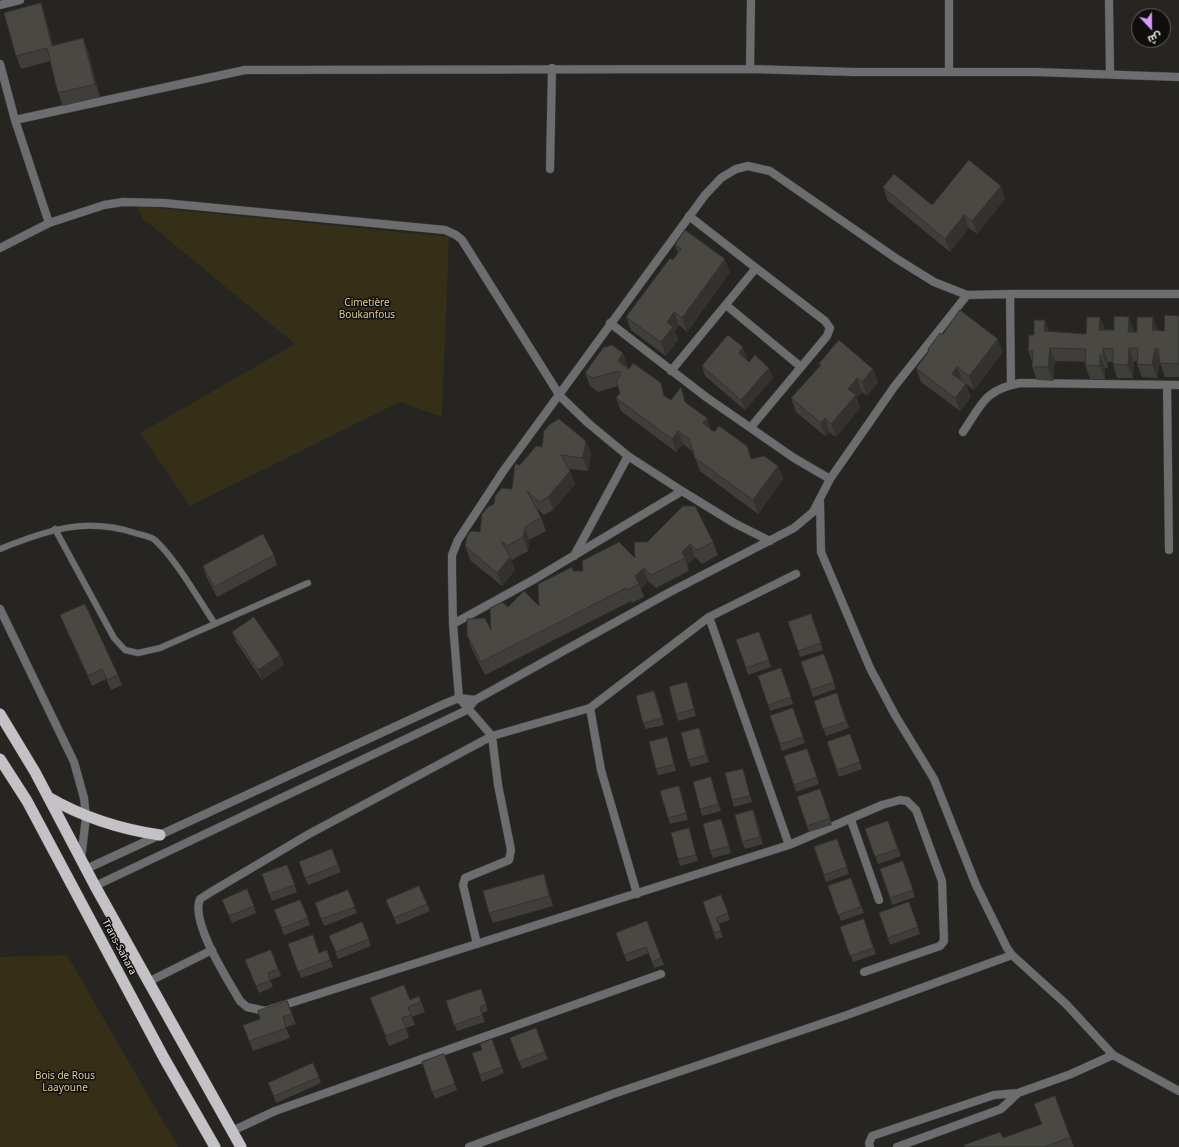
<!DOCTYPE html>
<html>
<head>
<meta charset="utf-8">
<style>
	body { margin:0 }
	#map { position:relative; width:1179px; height:1147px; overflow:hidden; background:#262521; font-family:"Noto Sans",Cairo,sans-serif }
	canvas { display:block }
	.north { position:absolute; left:1131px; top:8px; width:40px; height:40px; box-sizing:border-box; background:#0f0e0c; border:1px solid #646361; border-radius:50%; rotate:158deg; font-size:11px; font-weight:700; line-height:16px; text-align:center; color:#e4e3e0 }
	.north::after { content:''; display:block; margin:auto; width:14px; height:18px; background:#d79bf9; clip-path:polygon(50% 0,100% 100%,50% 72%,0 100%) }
</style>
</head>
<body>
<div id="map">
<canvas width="1179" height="1147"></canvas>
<div class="north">ش</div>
</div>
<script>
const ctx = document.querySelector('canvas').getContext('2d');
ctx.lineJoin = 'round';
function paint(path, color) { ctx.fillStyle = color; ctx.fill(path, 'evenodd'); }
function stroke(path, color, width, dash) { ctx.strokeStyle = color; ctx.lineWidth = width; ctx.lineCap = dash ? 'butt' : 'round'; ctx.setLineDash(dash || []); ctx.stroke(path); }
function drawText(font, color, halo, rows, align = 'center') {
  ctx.font = font + ' "Noto Sans",sans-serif'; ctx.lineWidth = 3; ctx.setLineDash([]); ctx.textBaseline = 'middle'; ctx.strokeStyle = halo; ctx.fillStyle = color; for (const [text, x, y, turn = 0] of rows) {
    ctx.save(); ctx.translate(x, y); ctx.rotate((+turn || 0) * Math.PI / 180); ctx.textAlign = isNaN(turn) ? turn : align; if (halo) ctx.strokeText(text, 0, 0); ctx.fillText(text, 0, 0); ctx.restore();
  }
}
paint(new Path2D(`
	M 137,206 L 449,237 L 442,417 L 400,402 L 190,506 L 140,433 L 295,344 L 142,218 Z
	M 67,955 L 178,1147 L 0,1147 L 0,957 Z`), '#362f17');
const service = new Path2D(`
	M 55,529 L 114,638 L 125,650 L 138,653 L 160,648 L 308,583
	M 0,549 C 47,530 85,517 135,533 C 141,535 150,536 155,540 C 178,562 197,597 215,624`);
const minor = new Path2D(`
	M 949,0 L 949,71
	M 1109,0 L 1110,74
	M 0,5 L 20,0
	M 0,64 L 15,120 L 49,223 L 0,248
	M 750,69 L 751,0
	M 15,120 L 245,70 L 750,69 L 854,72 L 1036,72 L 1179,77
	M 550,169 L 552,68
	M 689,216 L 756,268
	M 49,223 L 104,205 L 123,202 L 164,203 L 445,230 L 456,235 L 462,240 L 560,396 L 588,423 L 628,456 L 682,491
	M 1010,294 L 1011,385
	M 726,305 L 801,367
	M 610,323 L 706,397 L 794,458 L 830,479
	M 671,371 L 756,268 L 825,321 L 830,328 L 827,336 L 751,427
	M 1167,385 L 1169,550
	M 963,432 C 982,404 984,390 1020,383 L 1179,385
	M 820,502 L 821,552 L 870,668 L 895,715 L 934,779 L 976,885 L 1007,948 L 1012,955 L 1066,1004 L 1113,1055 L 1179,1091
	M 574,556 L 628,456
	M 796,574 L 709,617 L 590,708 L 492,736 L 309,834 L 211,892 L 200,899 C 190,922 228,980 240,1001 L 247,1007 L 265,1011 L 789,845 L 882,805 L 900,800 L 907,801 L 916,810 L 942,881 L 944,941 L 940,946 L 864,972
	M 0,609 L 74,762 L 84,798 L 86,817 L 81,859
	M 709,617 L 789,845
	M 453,624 L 533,580 L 682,491 L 734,523 L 770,541
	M 590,708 L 601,770 L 637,894
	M 851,820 L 879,900
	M 86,869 L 444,704 L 459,698 L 475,700
	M 95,886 L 467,710 L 475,700 L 670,592 L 794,528 L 813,512 L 830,479 L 894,387 L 967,295
	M 477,944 L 463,885 L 465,878 L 509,860 L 511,850 L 498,785 L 492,736 L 459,698 L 453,624 L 452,573 L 452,555 L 458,540 L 504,470 L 705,195 L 721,178 L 736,169 L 748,166 L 770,171 L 897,259 L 934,282 L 967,295 L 1010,294 L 1179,294
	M 148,982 L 212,950
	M 1018,1093 L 1071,1074 L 1113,1055
	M 232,1131 L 275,1111 L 661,974
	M 469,1147 L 613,1094 L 847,1015 L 1012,955
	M 870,1147 L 869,1143 L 872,1136 L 994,1095 L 1018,1093 L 1001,1109 L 897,1147`);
const trunk = new Path2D(`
	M 0,714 L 35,772 L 95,886 L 241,1147
	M 0,759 L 27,801 L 164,1058 L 215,1147
	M 48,797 C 84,818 119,829 160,835`);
stroke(service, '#41403c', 7);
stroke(minor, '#41403c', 9);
stroke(trunk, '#41403c', 12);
stroke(service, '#6d6c6e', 6);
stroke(minor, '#6d6c6e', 8);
stroke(trunk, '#c4c2c7', 11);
paint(new Path2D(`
	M 41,3 L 45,16 L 53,45 L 83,38 L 88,51 L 100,97 L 63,106 L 58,93 L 50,61 L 21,69 L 16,56 Z
	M 1001,186 L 1005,199 L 977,234 L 969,228 L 950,252 L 888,201 L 883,187 L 932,205 Z
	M 675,245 L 730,272 L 687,332 L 679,325 L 675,331 L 678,340 L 666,356 L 631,330 L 626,317 L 678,253 Z
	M 1179,316 L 1179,377 L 1165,377 L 1160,362 L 1157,378 L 1142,377 L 1137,364 L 1137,361 L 1134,361 L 1133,378 L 1117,378 L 1113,364 L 1113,362 L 1108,362 L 1108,368 L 1105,368 L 1105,379 L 1090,379 L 1085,365 L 1085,362 L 1055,361 L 1053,381 L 1037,380 L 1032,367 L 1033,363 L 1028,351 L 1034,335 L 1049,332 L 1086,334 L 1100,317 L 1105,330 L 1134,330 L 1134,332 L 1164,331 Z
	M 942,335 L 1003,352 L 974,390 L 962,381 L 971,397 L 960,411 L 921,382 L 916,368 L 929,352 L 928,349 Z
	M 747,357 L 746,359 L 749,362 L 769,368 L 773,378 L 745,410 L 705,376 L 702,366 Z
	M 819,364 L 873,369 L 878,382 L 867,396 L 862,392 L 857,398 L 860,408 L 836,437 L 829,432 L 825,436 L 796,412 L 791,398 L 820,366 Z
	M 628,367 L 627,368 L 671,400 L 686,403 L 707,418 L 711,429 L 752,459 L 778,466 L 783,479 L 758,514 L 700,471 L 693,452 L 683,444 L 676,452 L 621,411 L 616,398 L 620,393 L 618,386 L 598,392 L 590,386 L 585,373 Z
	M 586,441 L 591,454 L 588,471 L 569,469 L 575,484 L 553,510 L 544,515 L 537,509 L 541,517 L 546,531 L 529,540 L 528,551 L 512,560 L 510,558 L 515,570 L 502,586 L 470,560 L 465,546 L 480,532 L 494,504 L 512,489 L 520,465 Z
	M 634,542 L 713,542 L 718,555 L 702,564 L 695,557 L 687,565 L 689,571 L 656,588 L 648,581 L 641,589 L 644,597 L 632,603 L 631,601 L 485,675 L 472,649 L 467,635 L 491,630 L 508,607 L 539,606 L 573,571 L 583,571 L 635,558 Z
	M 274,555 L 277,565 L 217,597 L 206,576 L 203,566 Z
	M 811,614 L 823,650 L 800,657 L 788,622 Z
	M 60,615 L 118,675 L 122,685 L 111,690 L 106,679 L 92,686 L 64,625 Z
	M 232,632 L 280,655 L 284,665 L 262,680 L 236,642 Z
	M 759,632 L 771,667 L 748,675 L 736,640 Z
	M 824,654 L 836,689 L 813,697 L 801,662 Z
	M 781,668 L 793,704 L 770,711 L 758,676 Z
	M 689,689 L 696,716 L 678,721 L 676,714 Z
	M 837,693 L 849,728 L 826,736 L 814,701 Z
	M 657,698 L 664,725 L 646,729 L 643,723 Z
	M 793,708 L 805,743 L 782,751 L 770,716 Z
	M 699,728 L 702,735 L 709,762 L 691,767 L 688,760 Z
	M 850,734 L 862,769 L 839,777 L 827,742 Z
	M 667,737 L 669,744 L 676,771 L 658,775 L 656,769 Z
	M 807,749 L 819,784 L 796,792 L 784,756 Z
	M 745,776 L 752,802 L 734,807 L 732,800 Z
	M 713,784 L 721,811 L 702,816 L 700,809 Z
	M 820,789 L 832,825 L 809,832 L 797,797 Z
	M 681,793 L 688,820 L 670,824 L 668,818 Z
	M 756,817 L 763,844 L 745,849 L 742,842 Z
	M 888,821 L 901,856 L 878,864 L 865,829 Z
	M 724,826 L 731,853 L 713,858 L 710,851 Z
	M 689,828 L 691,834 L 698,861 L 680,866 L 678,859 Z
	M 837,839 L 849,874 L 826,882 L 814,847 Z
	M 332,849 L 341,872 L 308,885 L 299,862 Z
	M 903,861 L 915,897 L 892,905 L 880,869 Z
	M 287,865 L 297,892 L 272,901 L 262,874 Z
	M 851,878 L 864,913 L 841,921 L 828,886 Z
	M 547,884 L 553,906 L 493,923 L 489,913 Z
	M 348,890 L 357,913 L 324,926 L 315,903 Z
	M 721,895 L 730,920 L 718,924 L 723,937 L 716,940 L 703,902 Z
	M 222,900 L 254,906 L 256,913 L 232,923 Z
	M 300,900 L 310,925 L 284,935 L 274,910 Z
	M 386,900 L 427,904 L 430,911 L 397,925 Z
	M 909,902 L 920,934 L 890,945 L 879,913 Z
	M 864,919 L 876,954 L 853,962 L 840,927 Z
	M 647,921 L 664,965 L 654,968 L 649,953 L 627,962 L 616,933 Z
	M 362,922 L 371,946 L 338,959 L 329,936 Z
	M 288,944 L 319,953 L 327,950 L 333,967 L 301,978 Z
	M 271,950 L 281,976 L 270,980 L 273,987 L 259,993 L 245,960 Z
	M 481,989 L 488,1011 L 482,1013 L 485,1022 L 457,1031 L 446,1001 Z
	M 419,996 L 425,1012 L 412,1017 L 415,1025 L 406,1028 L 409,1038 L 389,1046 L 370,998 L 410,1000 Z
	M 287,1001 L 296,1024 L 286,1027 L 290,1038 L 253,1051 L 243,1025 L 260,1019 Z
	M 536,1028 L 548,1059 L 522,1069 L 510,1038 Z
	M 492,1039 L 504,1073 L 482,1082 L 472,1053 L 482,1050 Z
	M 444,1054 L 457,1090 L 435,1099 L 422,1062 Z
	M 319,1077 L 321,1083 L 276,1103 L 268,1083 Z
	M 1055,1096 L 1074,1147 L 965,1147 L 1003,1138 L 1042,1124 Z`), '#3f3e3a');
paint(new Path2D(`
	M 41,3 L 45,16 L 57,59 L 52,46 Z
	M 83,38 L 88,51 L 100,97 L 95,84 Z
	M 1001,186 L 1005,199 L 977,234 L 972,221 Z
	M 964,215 L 969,228 L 950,252 L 945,239 Z
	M 725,259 L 730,272 L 687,332 L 682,318 Z
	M 674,312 L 679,325 L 675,331 L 678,340 L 666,356 L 661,342 L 667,322 Z
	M 1100,317 L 1105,331 L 1099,330 Z
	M 1129,317 L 1134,330 L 1133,345 L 1128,332 Z
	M 1153,317 L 1158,331 L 1152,330 Z
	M 1045,320 L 1050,333 L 1044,331 Z
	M 998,339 L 1003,352 L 974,390 L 969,376 Z
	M 743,347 L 747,357 L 742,363 L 739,353 Z
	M 1050,348 L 1055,361 L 1053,381 L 1048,367 Z
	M 1103,348 L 1108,362 L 1108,368 L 1103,355 Z
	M 1129,348 L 1134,361 L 1133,378 L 1128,365 Z
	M 1155,348 L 1160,361 L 1157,378 L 1152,365 Z
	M 623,353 L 628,367 L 623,374 L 618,361 Z
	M 1100,355 L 1105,368 L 1105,379 L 1100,366 Z
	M 957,367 L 962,380 L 957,387 L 952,374 Z
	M 769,368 L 773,378 L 745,410 L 741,400 Z
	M 873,369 L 878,382 L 867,396 L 862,382 Z
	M 857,378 L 862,392 L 857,398 L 860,408 L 836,437 L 831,424 L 848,389 Z
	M 966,384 L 971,397 L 960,411 L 955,398 Z
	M 707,418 L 712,431 L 703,423 Z
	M 825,418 L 829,432 L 825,436 L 821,423 Z
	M 678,431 L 683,444 L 676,452 L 672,439 Z
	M 586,441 L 591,454 L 588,471 L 583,458 Z
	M 778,466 L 783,479 L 758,514 L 753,500 Z
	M 570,471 L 575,484 L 553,510 L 548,497 Z
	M 525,527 L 529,540 L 528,551 L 523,537 Z
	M 690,544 L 695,557 L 687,565 L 682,552 Z
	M 510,557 L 515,570 L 502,586 L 497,573 Z
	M 644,568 L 648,581 L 641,589 L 635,576 Z
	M 280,655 L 284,665 L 262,680 L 258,670 Z
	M 654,691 L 657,698 L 664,725 L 662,718 Z
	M 699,728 L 702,735 L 709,762 L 706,755 Z
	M 711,777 L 713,784 L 721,811 L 718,804 Z
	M 753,810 L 756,817 L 763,844 L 760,837 Z
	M 721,819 L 724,826 L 731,853 L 729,846 Z
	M 689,828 L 691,834 L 698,861 L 696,855 Z
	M 544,874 L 547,884 L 553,906 L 549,896 Z`), '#33322f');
const building = new Path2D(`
	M 41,3 L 52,46 L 83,38 L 95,84 L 58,93 L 47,48 L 16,56 L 4,13 Z
	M 969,160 L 1001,186 L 972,221 L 964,215 L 945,239 L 883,187 L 894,174 L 932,205 Z
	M 685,230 L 725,259 L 682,318 L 674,312 L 667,322 L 673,327 L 661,342 L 626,317 L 670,258 L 673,260 L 681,249 L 675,245 Z
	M 960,310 L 998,339 L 969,376 L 957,367 L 952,374 L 966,384 L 955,398 L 916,368 L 929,351 L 928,349 L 940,333 L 942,335 Z
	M 1165,315 L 1179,316 L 1179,364 L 1160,363 L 1158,348 L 1155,348 L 1152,365 L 1137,364 L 1138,348 L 1129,348 L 1128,365 L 1113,364 L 1113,349 L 1103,348 L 1103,355 L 1100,355 L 1100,366 L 1085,365 L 1086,349 L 1050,348 L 1048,367 L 1032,367 L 1033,351 L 1028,351 L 1029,335 L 1034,335 L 1034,320 L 1045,320 L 1044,331 L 1086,334 L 1087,317 L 1100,317 L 1099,330 L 1114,330 L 1114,316 L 1129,317 L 1128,332 L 1137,332 L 1137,317 L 1153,317 L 1152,330 L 1164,331 Z
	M 728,335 L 743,347 L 739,353 L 749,362 L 755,355 L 769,368 L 741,400 L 702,366 Z
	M 839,340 L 873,369 L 862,382 L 857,378 L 848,389 L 856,395 L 831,424 L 825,418 L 821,423 L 791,398 L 821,365 L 819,364 Z
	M 612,345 L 623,353 L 618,361 L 629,369 L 633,363 L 661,383 L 664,396 L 671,400 L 681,387 L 685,402 L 707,418 L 703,423 L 714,432 L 719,426 L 747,446 L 751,459 L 764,456 L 778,466 L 753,500 L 695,458 L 689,439 L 678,431 L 672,439 L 616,398 L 620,393 L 616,381 L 621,375 L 619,371 L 593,378 L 585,373 L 603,348 Z
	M 559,419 L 586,441 L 583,458 L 561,455 L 570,471 L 548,497 L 539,502 L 527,491 L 541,517 L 525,527 L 523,537 L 507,546 L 501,541 L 510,557 L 497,573 L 465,546 L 467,536 L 471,531 L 480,532 L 482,514 L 488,507 L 494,504 L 495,496 L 502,488 L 512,489 L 515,464 L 520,465 L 536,446 L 542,447 L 544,431 L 549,425 Z
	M 683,506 L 695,506 L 713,542 L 697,550 L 690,544 L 682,552 L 685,558 L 651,575 L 644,568 L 635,576 L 639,584 L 627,590 L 626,588 L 481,662 L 467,635 L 467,619 L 485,618 L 491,630 L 490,608 L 502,602 L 508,607 L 524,591 L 539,606 L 538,584 L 572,567 L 573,571 L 583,571 L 582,561 L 619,542 L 635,558 L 634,542 L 647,542 Z
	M 263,534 L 274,555 L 214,587 L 203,566 Z
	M 85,604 L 118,675 L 107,680 L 102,669 L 88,676 L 60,615 Z
	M 811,614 L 821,643 L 798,651 L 788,622 Z
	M 254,617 L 280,655 L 258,670 L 232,632 Z
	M 759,632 L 769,660 L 746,668 L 736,640 Z
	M 824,654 L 834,682 L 811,690 L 801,662 Z
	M 781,668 L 791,697 L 768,705 L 758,676 Z
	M 687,682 L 694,709 L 676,714 L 669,687 Z
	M 654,691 L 662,718 L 643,723 L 636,696 Z
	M 837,693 L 846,722 L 823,729 L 814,701 Z
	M 793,708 L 803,737 L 780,744 L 770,716 Z
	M 699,728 L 706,755 L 688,760 L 681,733 Z
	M 850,734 L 860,762 L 837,770 L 827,742 Z
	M 667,737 L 674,764 L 656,769 L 649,742 Z
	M 807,749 L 817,777 L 794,785 L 784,756 Z
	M 743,769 L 750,796 L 732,800 L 725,773 Z
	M 711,777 L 718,804 L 700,809 L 693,782 Z
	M 679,786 L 686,813 L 668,818 L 660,791 Z
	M 820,789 L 830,818 L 807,826 L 797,797 Z
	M 753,810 L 760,837 L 742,842 L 735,815 Z
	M 721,819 L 729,846 L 710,851 L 703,824 Z
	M 888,821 L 898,849 L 875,857 L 865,829 Z
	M 689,828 L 696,855 L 678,859 L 671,833 Z
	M 837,839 L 847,867 L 824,875 L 814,847 Z
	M 332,849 L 338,865 L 305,878 L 299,862 Z
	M 903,861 L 913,890 L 890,898 L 880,869 Z
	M 287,865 L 295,885 L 269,894 L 262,874 Z
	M 544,874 L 549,896 L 489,913 L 483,891 Z
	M 851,878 L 861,907 L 838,915 L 828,886 Z
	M 419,886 L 427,904 L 394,918 L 386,900 Z
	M 247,889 L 254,906 L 229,916 L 222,900 Z
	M 348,890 L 355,907 L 321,919 L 315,903 Z
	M 721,895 L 728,913 L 716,918 L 721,930 L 714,933 L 703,902 Z
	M 300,900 L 308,918 L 282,928 L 274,910 Z
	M 909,902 L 918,927 L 888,938 L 879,913 Z
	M 864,919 L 873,948 L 850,956 L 840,927 Z
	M 647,921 L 661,958 L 652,962 L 646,947 L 624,955 L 616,933 Z
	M 362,922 L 369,939 L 336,952 L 329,936 Z
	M 313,935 L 319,953 L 327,950 L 330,960 L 298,972 L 288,944 Z
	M 271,950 L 278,969 L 268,973 L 270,981 L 256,986 L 245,960 Z
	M 404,985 L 410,1000 L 419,996 L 421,1002 L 408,1007 L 411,1015 L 402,1018 L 406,1028 L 386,1036 L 370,998 Z
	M 481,989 L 486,1004 L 480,1007 L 482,1015 L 454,1025 L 446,1001 Z
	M 287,1001 L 292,1014 L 283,1017 L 286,1028 L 249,1041 L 243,1025 L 260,1019 L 258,1011 Z
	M 536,1028 L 545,1052 L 519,1062 L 510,1038 Z
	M 492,1039 L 502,1067 L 480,1075 L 472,1053 L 482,1050 L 480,1044 Z
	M 444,1054 L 455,1084 L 432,1092 L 422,1062 Z
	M 313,1063 L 319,1077 L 274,1096 L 268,1083 Z
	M 1055,1096 L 1070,1137 L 1045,1147 L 965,1147 L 964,1145 L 1000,1132 L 1003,1138 L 1042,1124 L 1034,1104 Z`);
paint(building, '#494843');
stroke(building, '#33322f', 1);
drawText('10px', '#ddcc8f', '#0f0e0c', [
	["Cimetière",367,303],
	["Boukanfous",367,315],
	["Bois de Rous",65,1076],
	["Laayoune",65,1088]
]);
drawText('10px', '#e4e3e0', '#0f0e0c', [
	["Trans-Sahara",119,947,62]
]);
</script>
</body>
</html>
